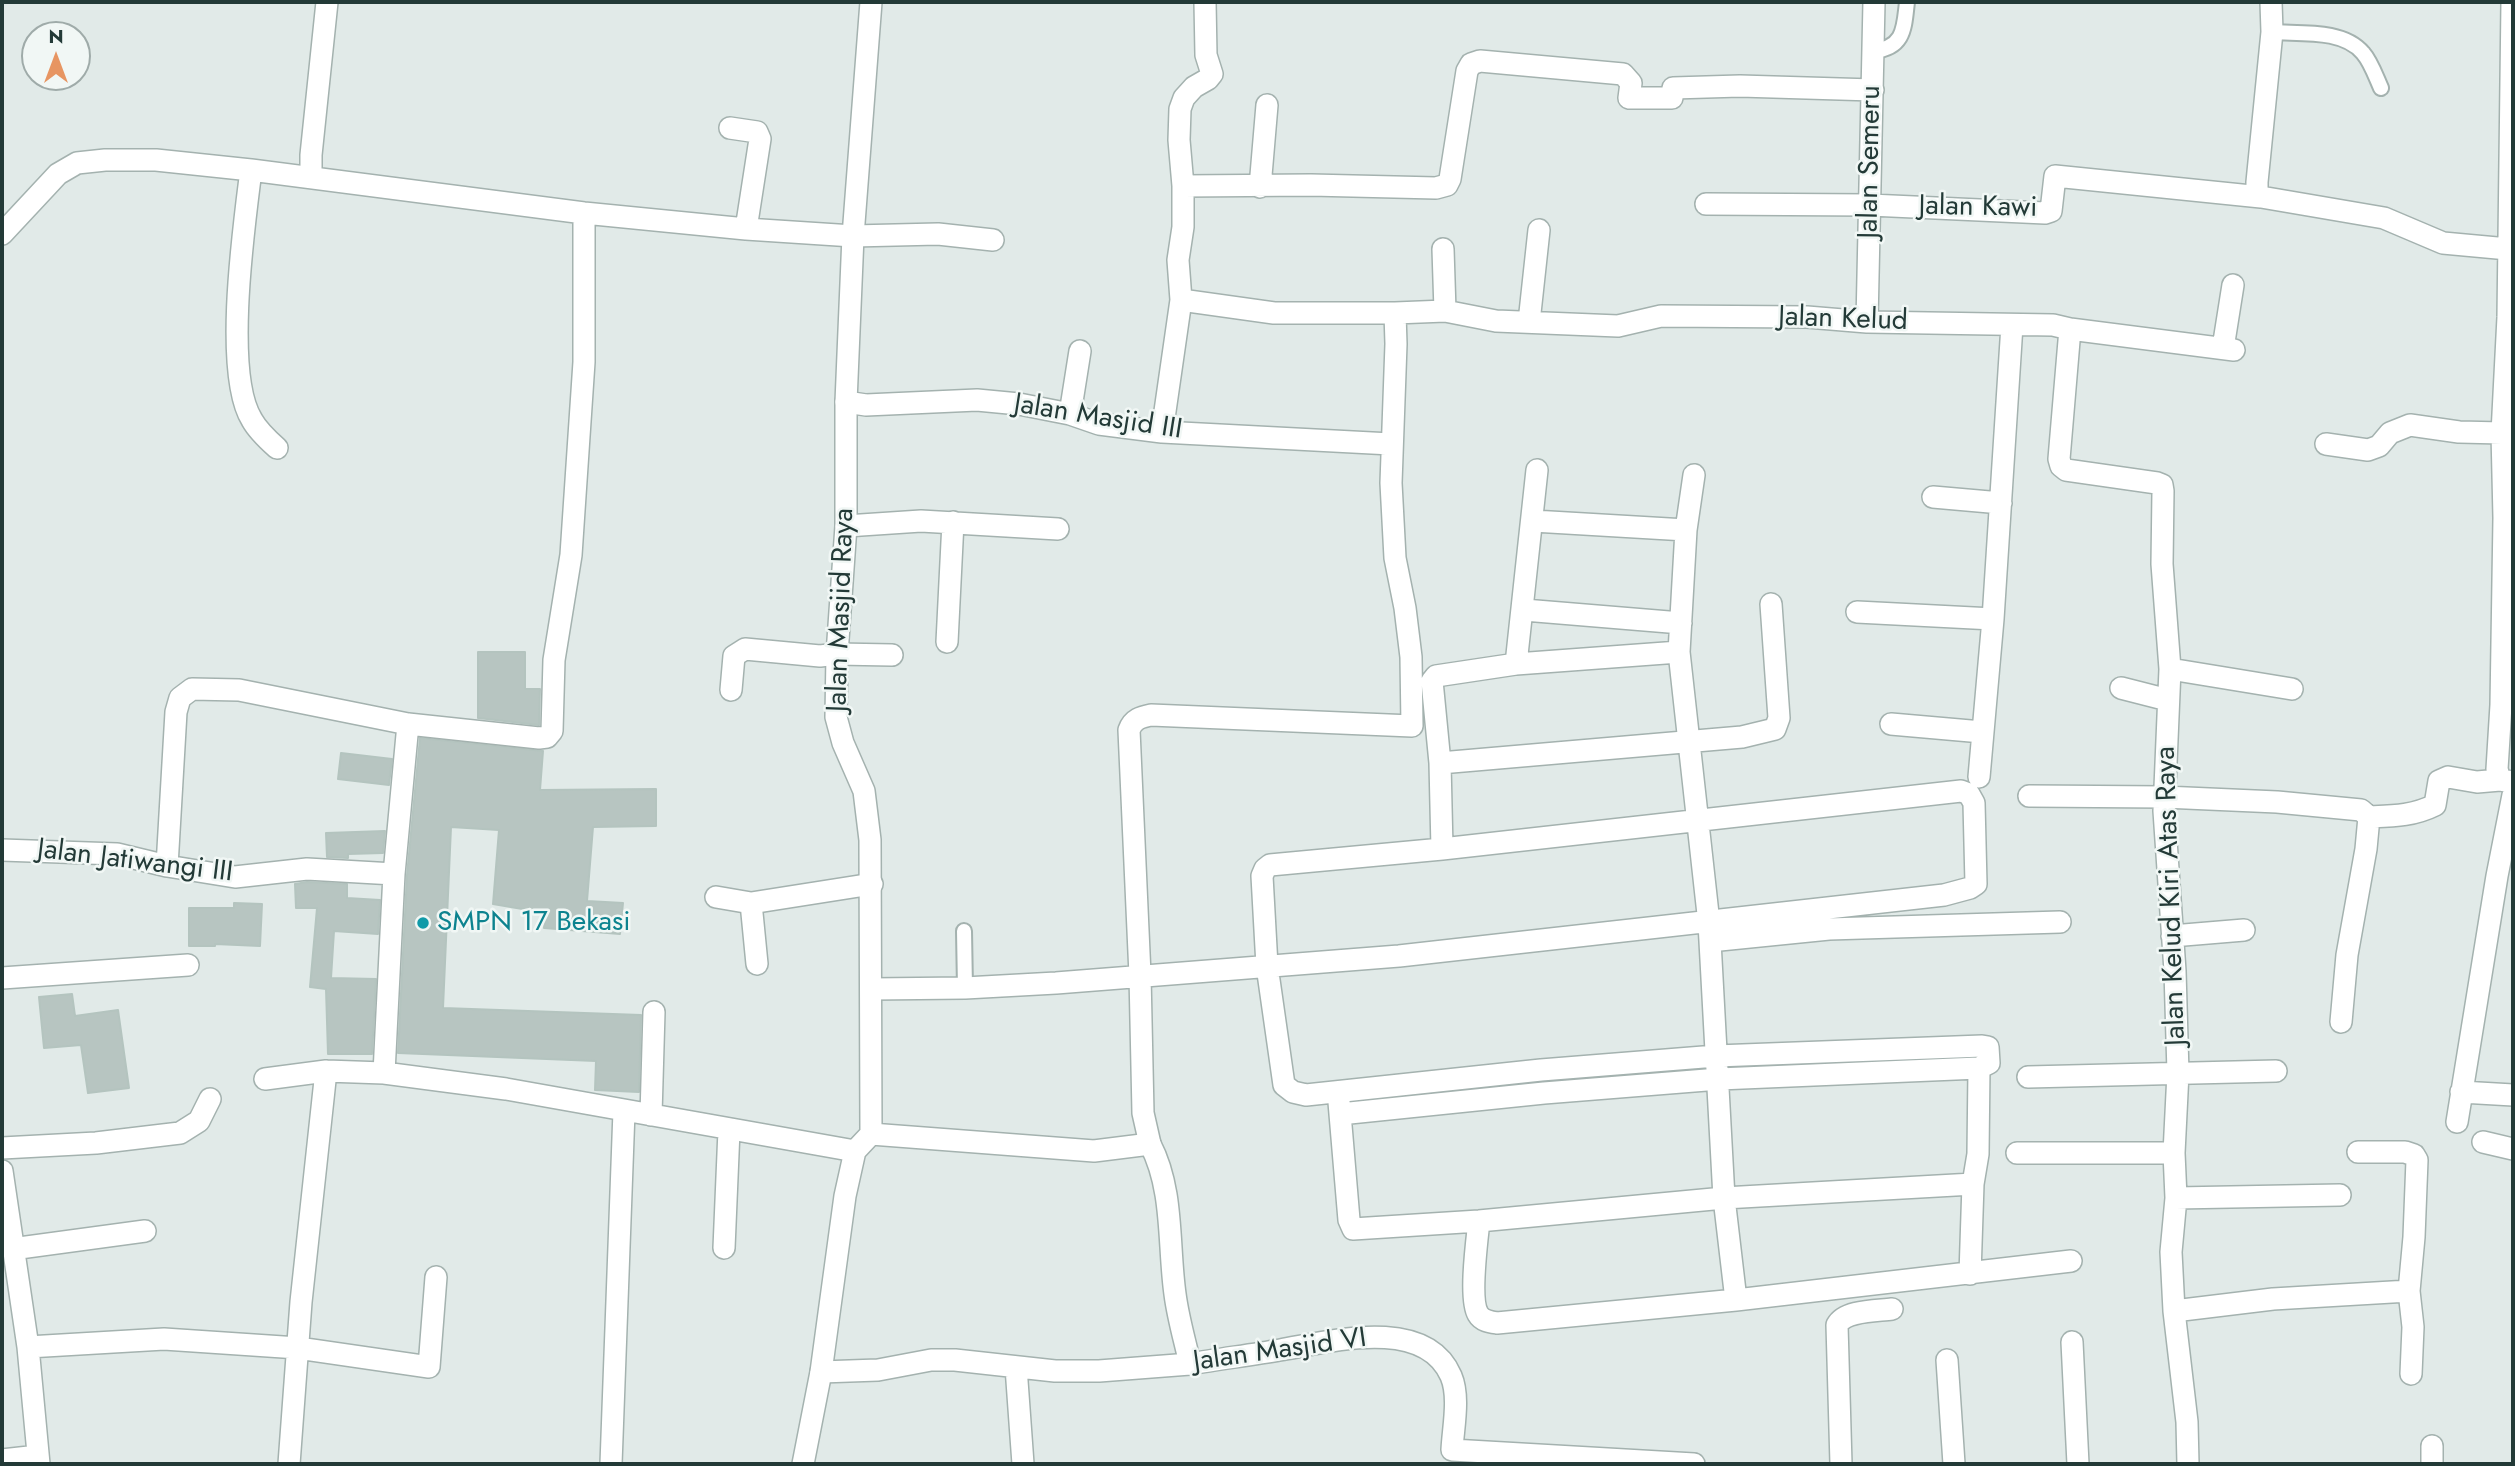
<!DOCTYPE html>
<html>
<head>
<meta charset="utf-8">
<style>
	body { margin:0 }
	#map { position:relative; width:2515px; height:1466px; overflow:hidden; background:#e1eae8; font-family:Jost,sans-serif }
	canvas { display:block }
	.frame { position:absolute; inset:0; border:4px solid #233a37; pointer-events:none }
	.north { position:absolute; left:21px; top:21px; width:70px; height:70px; box-sizing:border-box; background:#f1f7f5; border:2px solid #9faba9; border-radius:50%; rotate:0deg; font-size:19px; font-weight:700; line-height:28px; text-align:center; color:#233a37 }
	.north::after { content:''; display:block; margin:auto; width:24px; height:32px; background:#e79562; clip-path:polygon(50% 0,100% 100%,50% 72%,0 100%) }
</style>
</head>
<body>
<div id="map">
<canvas width="2515" height="1466"></canvas>
<div class="frame"></div>
<div class="north">N</div>
</div>
<script>
const ctx = document.querySelector('canvas').getContext('2d');
ctx.lineJoin = 'round';
function paint(path, color) { ctx.fillStyle = color; ctx.fill(path, 'evenodd'); }
function stroke(path, color, width, dash) { ctx.strokeStyle = color; ctx.lineWidth = width; ctx.lineCap = dash ? 'butt' : 'round'; ctx.setLineDash(dash || []); ctx.stroke(path); }
function drawText(font, color, halo, rows, align = 'center') {
  ctx.font = font + ' Jost,sans-serif'; ctx.lineWidth = 5; ctx.setLineDash([]); ctx.textBaseline = 'middle'; ctx.strokeStyle = halo; ctx.fillStyle = color; for (const [text, x, y, turn = 0] of rows) {
    ctx.save(); ctx.translate(x, y); ctx.rotate((+turn || 0) * Math.PI / 180); ctx.textAlign = isNaN(turn) ? turn : align; if (halo) ctx.strokeText(text, 0, 0); ctx.fillText(text, 0, 0); ctx.restore();
  }
}
const building = new Path2D(`
	M 478,652 L 525,652 L 525,689 L 540,689 L 539,725 L 478,718 Z
	M 420,738 L 543,751 L 540,790 L 656,789 L 656,826 L 593,827 L 587,901 L 623,903 L 620,934 L 544,928 L 546,913 L 493,904 L 499,830 L 451,827 L 443,1008 L 641,1015 L 639,1092 L 595,1090 L 596,1061 L 398,1053 L 407,875 Z
	M 341,753 L 392,759 L 389,785 L 338,779 Z
	M 385,831 L 383,853 L 348,854 L 348,858 L 327,857 L 326,833 Z
	M 307,882 L 347,884 L 347,898 L 380,900 L 378,934 L 334,931 L 331,978 L 376,979 L 372,1054 L 328,1054 L 326,989 L 310,987 L 317,908 L 296,908 L 295,884 Z
	M 234,903 L 262,904 L 260,946 L 215,944 L 215,946 L 189,946 L 189,908 L 234,908 Z
	M 72,994 L 75,1016 L 118,1010 L 129,1088 L 88,1093 L 81,1045 L 44,1048 L 39,997 Z`);
paint(building, '#b7c5c1');
stroke(building, '#b4c4bf', 2);
const service = new Path2D(`
	M 2272,32 C 2301,34 2343,29 2363,53 C 2371,62 2376,77 2381,88
	M 1873,51 C 1905,48 1904,27 1907,2
	M 964,931 L 965,988`);
const minor = new Path2D(`
	M 2512,2 L 2508,317 L 2502,433 L 2504,518 L 2501,705 L 2497,769 L 2500,780 L 2513,782
	M 730,128 L 757,132 L 760,139 L 746,229
	M 251,170 C 244,226 223,374 252,420 C 258,431 268,440 277,448
	M 311,177 L 311,155 L 327,2
	M 1183,186 L 1311,185 L 1436,188 L 1447,185 L 1450,179 L 1467,71 L 1471,64 L 1480,61 L 1623,74 L 1631,83 L 1629,98 L 1672,98 L 1673,88 L 1740,86 L 1873,90
	M 1260,187 L 1267,105
	M 2261,197 L 2257,190 L 2257,182 L 2272,32 L 2271,2
	M 1706,204 L 1870,205 L 2045,213 L 2051,211 L 2055,176 L 2261,197 L 2384,218 L 2443,243 L 2508,249
	M 2,234 L 58,174 L 77,163 L 105,160 L 156,160 L 251,170 L 584,213 L 746,229 L 853,236 L 938,234 L 993,240
	M 1443,249 L 1445,311
	M 1181,300 L 1274,313 L 1395,313 L 1445,311 L 1496,321 L 1618,326 L 1661,316 L 1807,317 L 1867,322 L 2053,325 L 2070,329 L 2234,350
	M 1529,322 L 1539,230
	M 1867,322 L 1874,2
	M 2070,329 L 2059,459 L 2061,466 L 2066,470 L 2157,483 L 2162,485 L 2163,491 L 2162,564 L 2170,669 L 2164,811 L 2175,971 L 2178,1073 L 2174,1153 L 2176,1198 L 2171,1252 L 2174,1311 L 2187,1422 L 2188,1464
	M 2223,348 L 2233,285
	M 846,402 L 866,405 L 977,400 L 1019,404 L 1070,414 L 1099,424 L 1162,432 L 1391,444
	M 1070,414 L 1080,351
	M 1162,432 L 1181,300 L 1178,260 L 1183,227 L 1183,186 L 1179,140 L 1180,109 L 1184,98 L 1194,87 L 1208,79 L 1212,74 L 1206,55 L 1205,2
	M 2326,444 L 2368,450 L 2379,446 L 2390,433 L 2410,425 L 2459,432 L 2502,433
	M 1694,475 L 1686,530 L 1679,652 L 1709,923 L 1724,1198 L 1736,1300
	M 1933,497 L 2001,503
	M 1533,521 L 1686,530
	M 846,526 L 921,521 L 1058,529
	M 1524,610 L 1681,623
	M 1857,612 L 1993,619
	M 947,642 L 953,522
	M 1516,664 L 1537,470
	M 2170,669 L 2292,689
	M 2121,688 L 2168,700
	M 731,690 L 734,656 L 745,649 L 820,656 L 837,654 L 892,655
	M 1891,724 L 1982,732
	M 1440,763 L 1742,737 L 1775,729 L 1779,718 L 1771,604
	M 1979,777 L 1993,619 L 2012,325
	M 2029,796 L 2164,797 L 2277,802 L 2361,810 L 2369,817 L 2366,849 L 2347,955 L 2341,1022
	M 2369,817 C 2393,816 2413,816 2435,805 L 2439,781 L 2448,777 L 2477,782 L 2500,780
	M 1442,849 L 1440,763 L 1432,681 L 1436,676 L 1516,664 L 1679,652
	M 2,850 L 117,854 L 167,866 L 235,877 L 307,869 L 394,874
	M 167,866 L 176,712 L 180,698 L 192,689 L 239,690 L 408,724 L 539,738 L 547,737 L 552,731 L 554,660 L 571,555 L 584,362 L 584,213
	M 716,897 L 751,903 L 872,884
	M 751,903 L 757,964
	M 2172,936 L 2244,930
	M 1710,941 L 1829,929 L 2060,922
	M 2,978 L 188,965
	M 872,989 L 965,988 L 1056,983 L 1399,956 L 1944,895 L 1970,888 L 1976,884 L 1974,803 L 1969,794 L 1961,791 L 1442,849 L 1270,865 L 1265,869 L 1262,876 L 1267,966 L 1284,1085 L 1293,1092 L 1306,1095 L 1541,1070 L 1716,1056 L 1982,1046 L 1988,1047 L 1989,1063 L 1979,1068 L 1719,1079 L 1544,1093 L 1340,1114
	M 384,1073 L 394,874 L 408,724
	M 2028,1077 L 2276,1071
	M 265,1079 L 326,1071 L 384,1073 L 506,1089 L 855,1151
	M 2461,1092 L 2513,1095
	M 1339,1102 L 1349,1220 L 1353,1229 L 1479,1221 L 1724,1198 L 1973,1184
	M 651,1115 L 654,1012
	M 2457,1122 L 2497,876 L 2513,795
	M 2483,1142 L 2513,1149
	M 1150,1144 L 1143,1113 L 1140,975 L 1129,730 C 1133,719 1141,717 1151,715 L 1412,726 L 1411,657 L 1405,608 L 1395,558 L 1391,483 L 1396,344 L 1395,313
	M 2,1148 L 96,1143 L 180,1133 L 199,1121 L 210,1099
	M 2358,1152 L 2405,1152 L 2414,1155 L 2417,1160 L 2414,1237 L 2409,1291 L 2413,1327 L 2411,1374
	M 2017,1153 L 2174,1153
	M 2,1171 L 28,1347 L 39,1464
	M 2176,1198 L 2340,1195
	M 1479,1221 C 1477,1240 1469,1299 1478,1314 C 1482,1321 1490,1322 1497,1323 L 1736,1300 L 2071,1261
	M 724,1248 L 729,1130
	M 12,1249 L 145,1231
	M 1970,1274 L 1973,1184 L 1978,1154 L 1979,1068
	M 2174,1311 L 2273,1299 L 2409,1291
	M 2072,1342 L 2078,1464
	M 28,1347 L 164,1339 L 298,1348 L 429,1367 L 436,1277
	M 1947,1360 L 1954,1464
	M 1016,1367 L 1023,1464
	M 821,1372 L 878,1370 L 931,1360 L 955,1360 L 1055,1371 L 1099,1371 L 1190,1364
	M 2,1460 L 38,1456
	M 289,1464 L 301,1302 L 326,1071
	M 611,1464 L 624,1111
	M 1841,1464 L 1837,1325 C 1845,1310 1876,1311 1892,1309
	M 2432,1464 L 2432,1446`);
const tertiary = new Path2D(`
	M 871,1134 L 1094,1151 L 1150,1144 C 1174,1190 1168,1244 1175,1294 C 1178,1318 1185,1341 1190,1364 C 1220,1359 1250,1355 1280,1350 C 1328,1342 1425,1315 1451,1376 C 1460,1397 1453,1428 1452,1450 L 1694,1464
	M 803,1464 L 821,1372 L 845,1196 L 855,1151 L 871,1134 L 870,840 L 864,791 L 843,743 L 836,717 L 837,654 L 846,526 L 846,402 L 853,236 L 871,2`);
stroke(service, '#a4b2af', 18);
stroke(minor, '#a4b2af', 24);
stroke(tertiary, '#a4b2af', 24);
stroke(service, '#fff', 14);
stroke(minor, '#fff', 21);
stroke(tertiary, '#fff', 21);
for (const [x, y, r, color] of [
	[423,923,7,"#0f9aa8"]
]) { const dot = new Path2D(); dot.arc(x, y, r, 0, 2 * Math.PI); ctx.fillStyle = color; ctx.fill(dot); stroke(dot, '#f1f7f5', 2.5); }
drawText('28px', '#233a37', '#f1f7f5', [
	["Jalan Semeru",1871,162,-89],
	["Jalan Kawi",1978,208,1],
	["Jalan Kelud",1843,320,2],
	["Jalan Masjid III",1098,418,9],
	["Jalan Masjid Raya",842,610,-88],
	["Jalan Jatiwangi III",135,862,7],
	["Jalan Kelud Kiri Atas Raya",2172,896,-92],
	["Jalan Masjid VI",1280,1351,-8]
]);
drawText('28px', '#0d838f', '#f1f7f5', [
	["SMPN 17 Bekasi",437,923]
], 'left');
</script>
</body>
</html>
